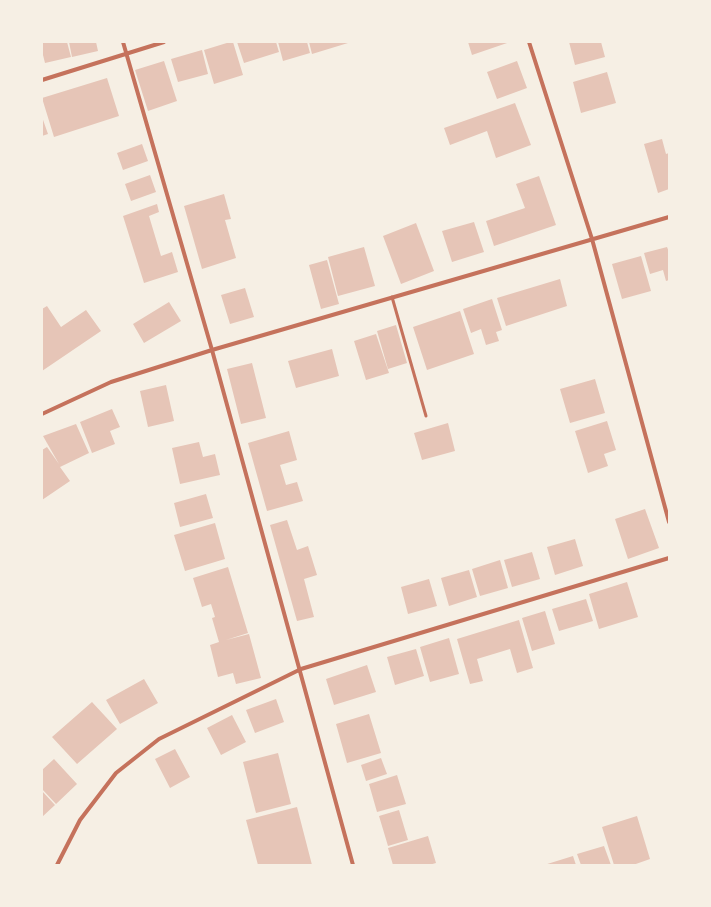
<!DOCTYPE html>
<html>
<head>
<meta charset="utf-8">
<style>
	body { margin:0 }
	#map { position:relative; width:711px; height:907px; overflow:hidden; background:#f6efe4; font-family:Roboto,sans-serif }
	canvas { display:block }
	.frame { position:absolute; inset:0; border:43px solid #f6efe4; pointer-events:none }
</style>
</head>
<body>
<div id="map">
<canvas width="711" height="907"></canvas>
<div class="frame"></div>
</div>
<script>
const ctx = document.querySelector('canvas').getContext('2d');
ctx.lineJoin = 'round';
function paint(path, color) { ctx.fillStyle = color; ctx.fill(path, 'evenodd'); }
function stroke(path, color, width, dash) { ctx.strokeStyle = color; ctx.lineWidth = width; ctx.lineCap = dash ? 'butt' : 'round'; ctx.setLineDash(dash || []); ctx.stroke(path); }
paint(new Path2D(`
	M 42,42 L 67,42 L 71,57 L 45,63 L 42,51 Z
	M 69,42 L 96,42 L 98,51 L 72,57 Z
	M 230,42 L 233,42 L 243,75 L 214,84 L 204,50 Z
	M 237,42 L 276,42 L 279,52 L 244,63 Z
	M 278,42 L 307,42 L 310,53 L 283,61 Z
	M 309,42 L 348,42 L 348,43 L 312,54 Z
	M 468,42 L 510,42 L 472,55 Z
	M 569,42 L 601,42 L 605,57 L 575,65 Z
	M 202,50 L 208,74 L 178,82 L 171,59 Z
	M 164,61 L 177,101 L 148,111 L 135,70 Z
	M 517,61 L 527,88 L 497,99 L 487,72 Z
	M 607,72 L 616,103 L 581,113 L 573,82 Z
	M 107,78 L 119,116 L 54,137 L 42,98 Z
	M 515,103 L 531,145 L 496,158 L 487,131 L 450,145 L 444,128 Z
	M 42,117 L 48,134 L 42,136 Z
	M 662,139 L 666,154 L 669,153 L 669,189 L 658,193 L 644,144 Z
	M 142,144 L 148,161 L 123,170 L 117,153 Z
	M 150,175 L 156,192 L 131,201 L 125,184 Z
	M 539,176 L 556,225 L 494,246 L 486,221 L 525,208 L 516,184 Z
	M 224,194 L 231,219 L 225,220 L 236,258 L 202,269 L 184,206 Z
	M 157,204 L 159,212 L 149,216 L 161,256 L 172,252 L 178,272 L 144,283 L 123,216 Z
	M 474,222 L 484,252 L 452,262 L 442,231 Z
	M 416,223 L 434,271 L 401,284 L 383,236 Z
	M 364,247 L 375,286 L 338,296 L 328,257 Z
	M 667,247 L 669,252 L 669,280 L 666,281 L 663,270 L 650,274 L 644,253 Z
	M 641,256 L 651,291 L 622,299 L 612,264 Z
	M 327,260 L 339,304 L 321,309 L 309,265 Z
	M 560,279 L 567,306 L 506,326 L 497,298 Z
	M 245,288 L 254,317 L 230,324 L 221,295 Z
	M 492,299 L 502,330 L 496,332 L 499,341 L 486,345 L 481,329 L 471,333 L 463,309 Z
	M 169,302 L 181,321 L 144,343 L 133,324 Z
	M 47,306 L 61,327 L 86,310 L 101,331 L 42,371 L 42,309 Z
	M 460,311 L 474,354 L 427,370 L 413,327 Z
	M 396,325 L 407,363 L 388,369 L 377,331 Z
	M 376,334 L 389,373 L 366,380 L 354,341 Z
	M 332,349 L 339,376 L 296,388 L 288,361 Z
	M 252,363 L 266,418 L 241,424 L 227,369 Z
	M 595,379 L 605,413 L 570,423 L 560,389 Z
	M 166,385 L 174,421 L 148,427 L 140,391 Z
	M 112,409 L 120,427 L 110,431 L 115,444 L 92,453 L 80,422 Z
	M 607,421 L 616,450 L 604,454 L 608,466 L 588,473 L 575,431 Z
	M 448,423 L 455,451 L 422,460 L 414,433 Z
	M 76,424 L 89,453 L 60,467 L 70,481 L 42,500 L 42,450 L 47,447 L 59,464 L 43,436 Z
	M 289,431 L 297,460 L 280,465 L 286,485 L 297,482 L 303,501 L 267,511 L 248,443 Z
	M 199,442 L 203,457 L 215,454 L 220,475 L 180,484 L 172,448 Z
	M 206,494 L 213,518 L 180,527 L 174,503 Z
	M 645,509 L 659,548 L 628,559 L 615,519 Z
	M 287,520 L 297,550 L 308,546 L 317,575 L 304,579 L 314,617 L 297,621 L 270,525 Z
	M 215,523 L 225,559 L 185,571 L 174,535 Z
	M 575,539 L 583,566 L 555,575 L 547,547 Z
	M 532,552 L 540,579 L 512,587 L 504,560 Z
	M 500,560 L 508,588 L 480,596 L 472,569 Z
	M 228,567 L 248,633 L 226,640 L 249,634 L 261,678 L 236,684 L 233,673 L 218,677 L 210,645 L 219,642 L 212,618 L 215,617 L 211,604 L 202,607 L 193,578 Z
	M 469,570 L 477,597 L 449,606 L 441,578 Z
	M 429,579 L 437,606 L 408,614 L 401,587 Z
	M 627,582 L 638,617 L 599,629 L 589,594 Z
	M 586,599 L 593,621 L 559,631 L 552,609 Z
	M 545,611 L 555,644 L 532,651 L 522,618 Z
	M 519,620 L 533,668 L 517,673 L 510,649 L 477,659 L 483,681 L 470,684 L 457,639 Z
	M 449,638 L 459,674 L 430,682 L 420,647 Z
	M 416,649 L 424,676 L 395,685 L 387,657 Z
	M 367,665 L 376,692 L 334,705 L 326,679 Z
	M 144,679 L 158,703 L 120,724 L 106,700 Z
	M 276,699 L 284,722 L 255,733 L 246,710 Z
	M 92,702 L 117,729 L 77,764 L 52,737 Z
	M 369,714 L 381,753 L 347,763 L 336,724 Z
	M 232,715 L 246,742 L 221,755 L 207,728 Z
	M 175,749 L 190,777 L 170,788 L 155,759 Z
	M 278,753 L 291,804 L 256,813 L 243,762 Z
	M 381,758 L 387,774 L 366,781 L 361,765 Z
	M 54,759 L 77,784 L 56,804 L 42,789 L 42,770 Z
	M 397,775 L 406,804 L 377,812 L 369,784 Z
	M 42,791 L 55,805 L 42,817 Z
	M 297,807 L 312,865 L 258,865 L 246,820 Z
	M 399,810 L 408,840 L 388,846 L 379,816 Z
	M 637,816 L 650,859 L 633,865 L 614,865 L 602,827 Z
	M 428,836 L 436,863 L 429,865 L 393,865 L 388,848 Z
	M 604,846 L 611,865 L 581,865 L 577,854 Z
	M 573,856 L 576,865 L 544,865 Z`), '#e6c5b7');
stroke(new Path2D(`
	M 392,297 L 426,416`), '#c5725c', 3);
stroke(new Path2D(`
	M 123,42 L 212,350 L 353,865
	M 529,42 L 592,239 L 669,522
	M 42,80 L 164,42
	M 42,414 L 111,382 L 212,350 L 669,217
	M 57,865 L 80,820 L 116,773 L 159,739 L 301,669 L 669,558`), '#c5725c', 4);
</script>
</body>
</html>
